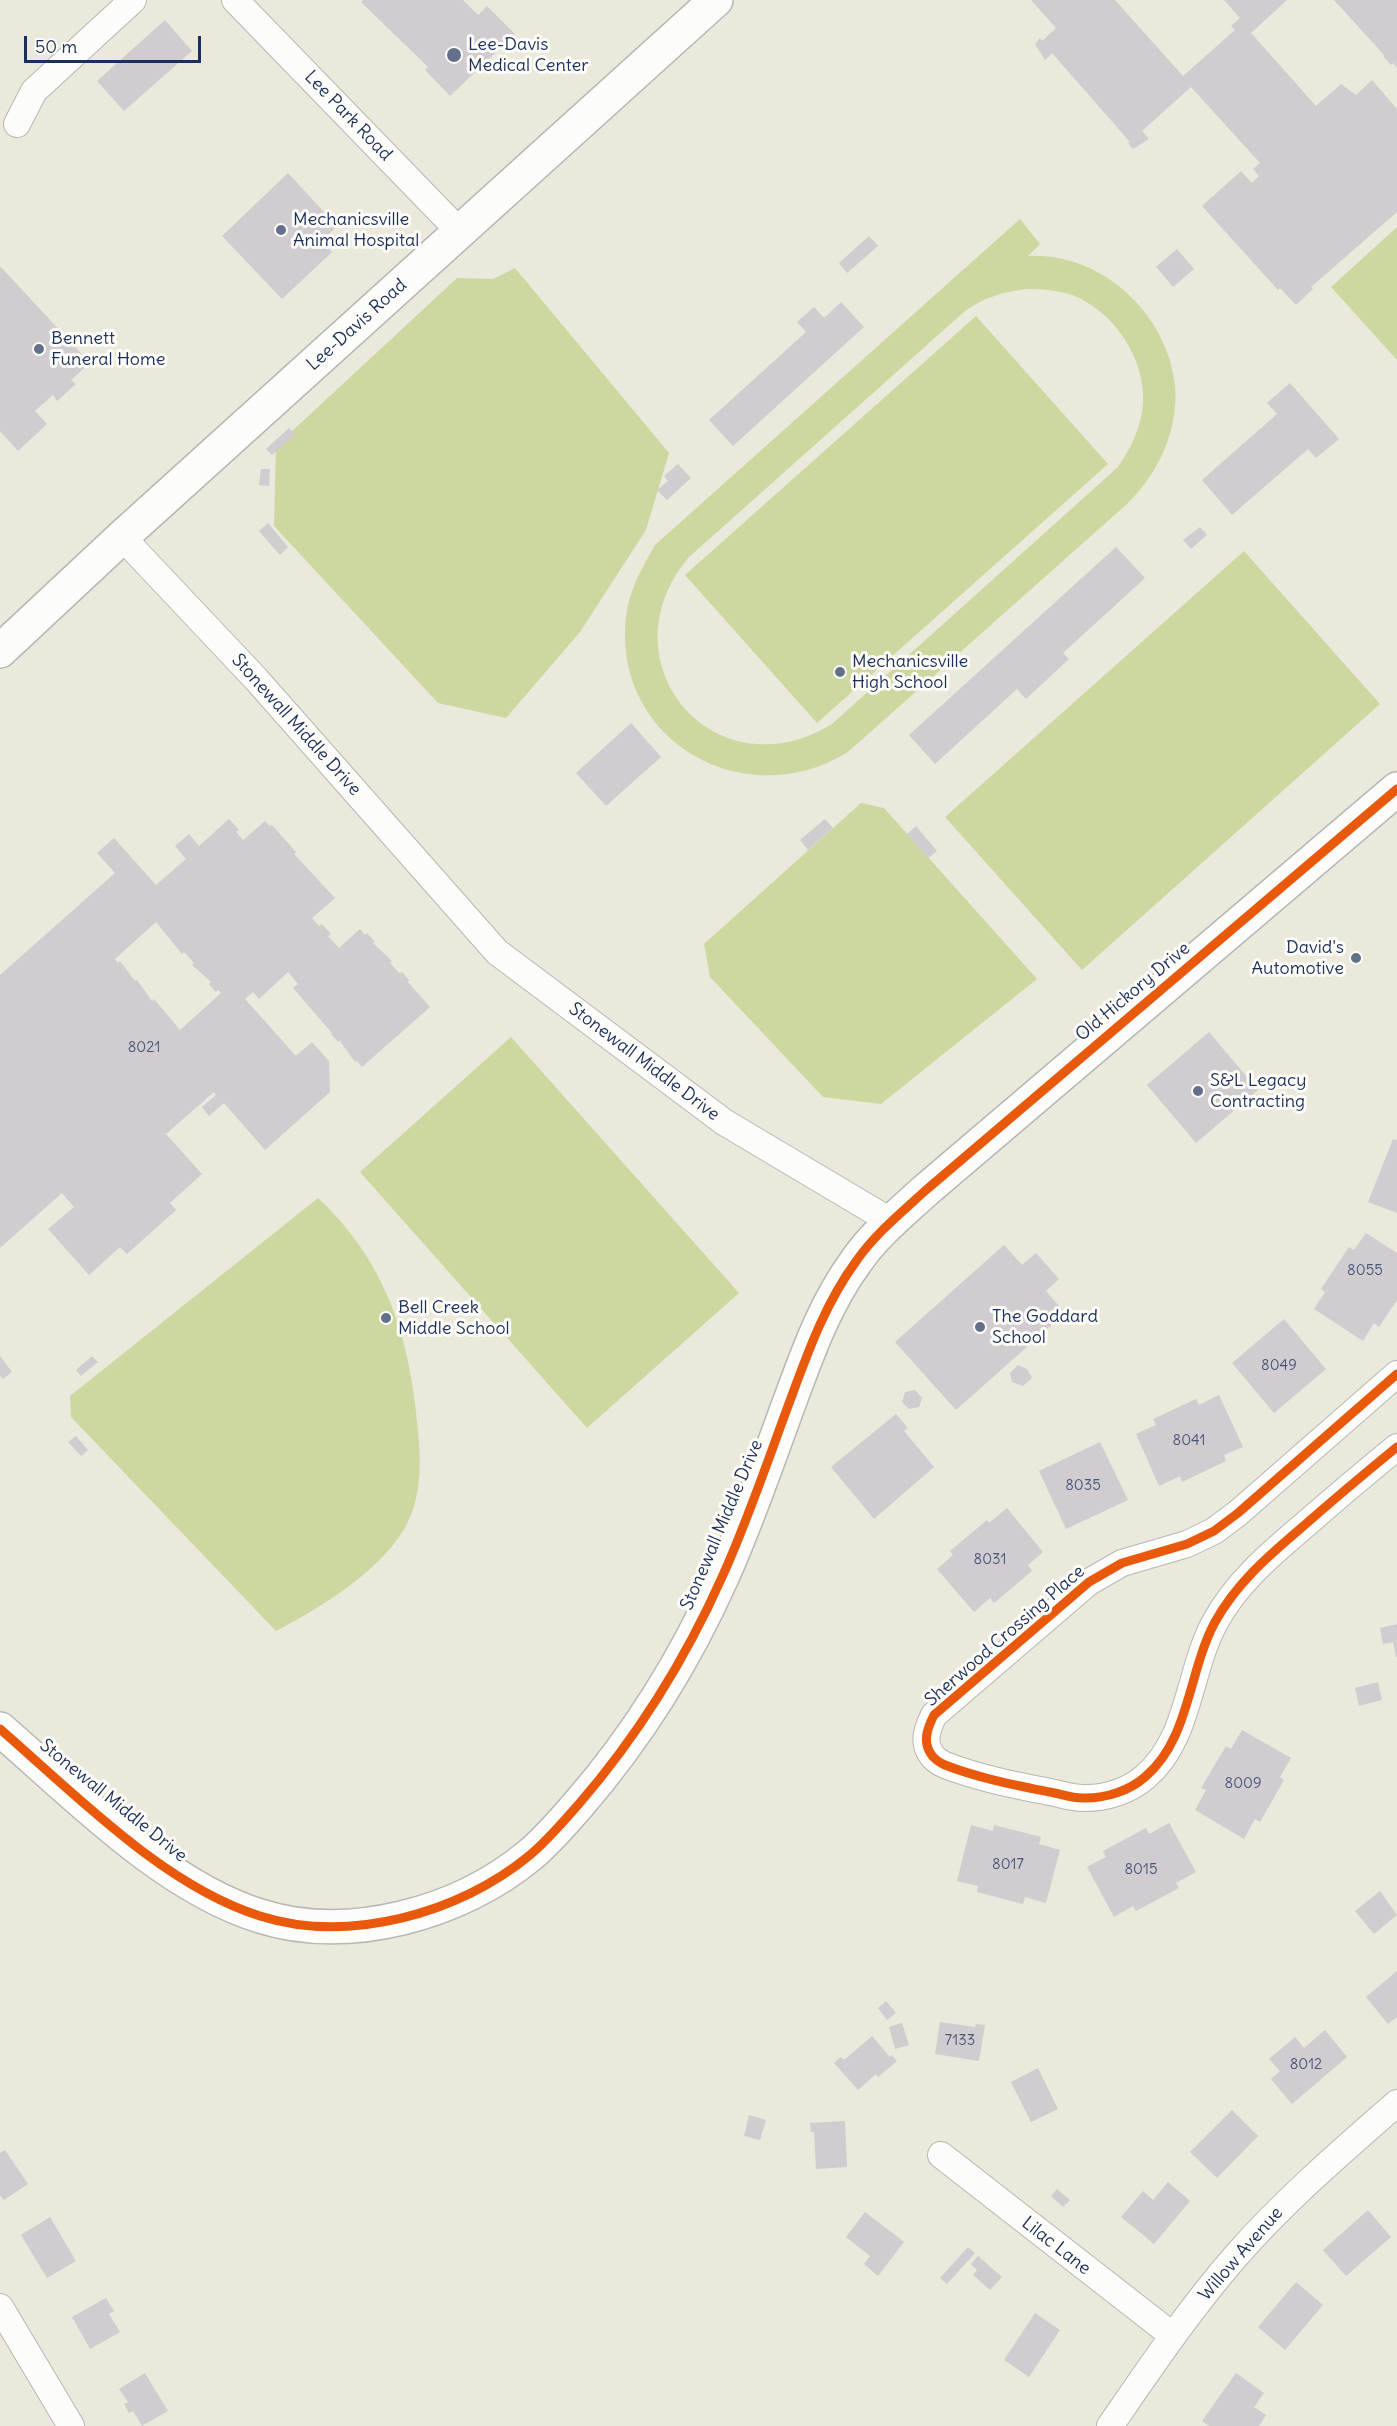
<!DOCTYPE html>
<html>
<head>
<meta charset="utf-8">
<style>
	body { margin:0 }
	#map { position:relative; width:1397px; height:2426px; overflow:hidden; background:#ebe8dc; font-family:Delius,sans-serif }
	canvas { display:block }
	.scale { position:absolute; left:24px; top:36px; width:177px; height:27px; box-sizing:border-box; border:3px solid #1b2f5e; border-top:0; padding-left:8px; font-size:18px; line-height:21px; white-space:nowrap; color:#1b2f5e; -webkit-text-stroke:4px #fdfcf7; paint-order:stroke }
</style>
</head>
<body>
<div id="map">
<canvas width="1397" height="2426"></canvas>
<div class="scale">50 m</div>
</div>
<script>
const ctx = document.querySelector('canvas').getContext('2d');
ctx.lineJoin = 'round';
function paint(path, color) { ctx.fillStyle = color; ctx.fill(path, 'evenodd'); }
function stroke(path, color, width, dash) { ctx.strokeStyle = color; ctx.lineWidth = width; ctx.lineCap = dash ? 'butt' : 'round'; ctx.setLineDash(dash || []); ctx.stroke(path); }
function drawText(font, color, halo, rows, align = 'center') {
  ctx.font = font + ' Delius,sans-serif'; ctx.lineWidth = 6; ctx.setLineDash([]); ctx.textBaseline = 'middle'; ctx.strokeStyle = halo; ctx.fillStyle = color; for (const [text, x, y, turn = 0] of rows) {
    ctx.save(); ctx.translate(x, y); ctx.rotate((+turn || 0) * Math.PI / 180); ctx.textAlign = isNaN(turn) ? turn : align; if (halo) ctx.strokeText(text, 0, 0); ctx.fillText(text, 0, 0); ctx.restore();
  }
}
paint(new Path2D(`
	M 1020,219 L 1040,244 L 1028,256 C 1101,252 1167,313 1175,385 C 1179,430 1158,474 1127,504 L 848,752 C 745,816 612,741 626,617 C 629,590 642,568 655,545 ZM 1026,289 C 1042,289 1057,290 1072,295 C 1114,311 1146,359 1143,404 C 1141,428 1131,448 1118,467 L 832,724 C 714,796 602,662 688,558 L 965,311 C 985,297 1003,292 1026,289 Z
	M 1397,227 L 1397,360 L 1331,287 Z
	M 515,268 L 669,453 L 646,530 L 580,632 L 506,718 L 438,703 L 274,526 L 276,446 L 457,278 L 493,279 Z
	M 976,316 L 1108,464 L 817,723 L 685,575 Z
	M 1244,551 L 1380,704 L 1082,970 L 945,817 Z
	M 861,803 L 884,808 L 1037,979 L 881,1104 L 823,1097 L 710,977 L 704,944 Z
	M 511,1037 L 739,1293 L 587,1428 L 360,1172 Z
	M 318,1198 C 387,1263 410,1338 418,1430 C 421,1465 422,1500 403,1531 C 376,1574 320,1608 276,1631 L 71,1417 L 70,1396 Z`), '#cdd8a1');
paint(new Path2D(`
	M 363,0 L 463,0 L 478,15 L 487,6 L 515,34 L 450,96 L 425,70 L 428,67 L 361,2 Z
	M 1031,0 L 1115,0 L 1183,76 L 1235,30 L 1231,26 L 1240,18 L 1224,0 L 1287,0 L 1251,33 L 1316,106 L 1341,84 L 1356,95 L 1372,80 L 1397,109 L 1397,212 L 1311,287 L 1313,289 L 1296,305 L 1280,288 L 1278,290 L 1202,206 L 1241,171 L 1252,183 L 1269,166 L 1259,176 L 1253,169 L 1260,163 L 1191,87 L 1142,131 L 1149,139 L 1133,149 L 1128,143 L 1130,142 L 1052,53 L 1045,60 L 1035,44 L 1040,38 L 1042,41 L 1056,28 Z
	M 1334,0 L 1397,0 L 1397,68 L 1393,63 L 1391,65 L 1383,56 L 1384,55 Z
	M 165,20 L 192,51 L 124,111 L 97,81 Z
	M 288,173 L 324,212 L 327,209 L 340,223 L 322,241 L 332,252 L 282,299 L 222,236 Z
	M 869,236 L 878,246 L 847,273 L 839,263 Z
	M 1177,249 L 1194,269 L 1173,287 L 1156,267 Z
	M 0,266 L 90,363 L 71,380 L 76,384 L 57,401 L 53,395 L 35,411 L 47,424 L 18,451 L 0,431 Z
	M 841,302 L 864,327 L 733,446 L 709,420 L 806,332 L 797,322 L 814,307 L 824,318 Z
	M 1290,383 L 1339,439 L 1316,458 L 1308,449 L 1232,515 L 1202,480 L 1277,414 L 1267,403 Z
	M 289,428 L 295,435 L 272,455 L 266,449 Z
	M 678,464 L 691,478 L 667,500 L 657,490 L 668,481 L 664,476 Z
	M 261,469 L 270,469 L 269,486 L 259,485 Z
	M 268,523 L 288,547 L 280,555 L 259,531 Z
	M 1200,527 L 1207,535 L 1191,549 L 1183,540 Z
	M 1116,547 L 1145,578 L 1063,653 L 1069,659 L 1026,699 L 1017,689 L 935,764 L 909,735 Z
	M 631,723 L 661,757 L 606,806 L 576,773 Z
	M 229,819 L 239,830 L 236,832 L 243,840 L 265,821 L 270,826 L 272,825 L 296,852 L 294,854 L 335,898 L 312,918 L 319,926 L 322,924 L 331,934 L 328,936 L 339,948 L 360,929 L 365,935 L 367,933 L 375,942 L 373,943 L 392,961 L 390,963 L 400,974 L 402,972 L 409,980 L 408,982 L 430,1007 L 362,1067 L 357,1061 L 355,1062 L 340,1041 L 338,1042 L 331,1034 L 332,1033 L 293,988 L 298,984 L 288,972 L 259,999 L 253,992 L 245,999 L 296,1056 L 312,1042 L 329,1061 L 330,1092 L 265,1150 L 224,1103 L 209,1116 L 202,1107 L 216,1095 L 214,1092 L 166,1134 L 202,1174 L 170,1203 L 176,1210 L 127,1254 L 120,1247 L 89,1275 L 48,1229 L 74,1207 L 62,1193 L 0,1248 L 0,975 L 115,873 L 97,853 L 114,838 L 156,885 L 186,859 L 175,846 L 189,834 L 199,846 ZM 156,922 L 182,954 L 184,952 L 194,963 L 192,965 L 211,982 L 209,984 L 216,992 L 218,990 L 221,993 L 180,1030 L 154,999 L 152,1001 L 137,980 L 135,981 L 120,961 L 118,963 L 115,959 Z
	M 825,819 L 833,828 L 808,850 L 800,840 Z
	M 916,826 L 937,851 L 928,858 L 907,834 Z
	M 1209,1032 L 1258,1090 L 1196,1143 L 1147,1085 Z
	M 1393,1139 L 1397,1140 L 1397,1213 L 1368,1202 Z
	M 1366,1233 L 1397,1253 L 1397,1300 L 1379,1327 L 1374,1323 L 1363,1341 L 1314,1309 L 1325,1292 L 1321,1289 L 1349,1247 L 1354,1250 Z
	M 1004,1245 L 1022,1265 L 1036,1253 L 1059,1279 L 1046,1291 L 1065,1313 L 956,1410 L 895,1342 Z
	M 1284,1319 L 1326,1369 L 1274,1413 L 1232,1363 Z
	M 0,1356 L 12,1372 L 3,1379 L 0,1376 Z
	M 92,1356 L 98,1362 L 81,1376 L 76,1370 Z
	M 1018,1365 L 1027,1369 L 1032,1378 L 1023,1386 L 1012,1382 L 1010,1373 Z
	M 915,1390 L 922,1398 L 919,1407 L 909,1409 L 902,1402 L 905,1392 Z
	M 1219,1395 L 1243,1447 L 1224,1455 L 1226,1461 L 1182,1482 L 1180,1476 L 1159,1486 L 1136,1434 L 1156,1425 L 1153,1419 L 1196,1399 L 1199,1405 Z
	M 896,1414 L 908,1428 L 904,1431 L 934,1467 L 874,1519 L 831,1467 Z
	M 76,1436 L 88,1450 L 81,1456 L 68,1442 Z
	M 1100,1442 L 1128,1500 L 1066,1529 L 1039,1471 Z
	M 1007,1508 L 1043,1552 L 1028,1565 L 1032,1571 L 994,1603 L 990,1598 L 974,1612 L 937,1569 L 953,1555 L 950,1551 L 987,1520 L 989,1523 Z
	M 1397,1624 L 1397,1657 L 1396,1657 L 1393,1642 L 1383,1644 L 1380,1628 Z
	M 1378,1682 L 1382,1700 L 1359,1706 L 1355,1688 Z
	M 1242,1730 L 1291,1758 L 1280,1777 L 1284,1780 L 1260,1822 L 1255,1819 L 1244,1839 L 1195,1810 L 1206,1790 L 1201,1788 L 1226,1746 L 1231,1749 Z
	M 1169,1823 L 1196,1872 L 1176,1883 L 1179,1888 L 1136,1911 L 1133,1906 L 1114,1917 L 1087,1867 L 1106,1857 L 1103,1851 L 1146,1828 L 1149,1834 Z
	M 971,1825 L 993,1831 L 994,1825 L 1041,1837 L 1039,1844 L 1060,1850 L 1046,1903 L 1025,1897 L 1023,1904 L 977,1892 L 978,1886 L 957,1881 Z
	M 1380,1891 L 1397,1915 L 1374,1934 L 1355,1911 Z
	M 1397,1971 L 1397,2017 L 1388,2024 L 1366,1997 Z
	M 886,2001 L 896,2013 L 887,2020 L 878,2008 Z
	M 940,2022 L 975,2027 L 976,2024 L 985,2025 L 979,2061 L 935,2054 Z
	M 902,2023 L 909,2045 L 895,2049 L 889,2027 Z
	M 1325,2030 L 1347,2057 L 1292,2104 L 1271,2079 L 1280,2071 L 1269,2059 L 1295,2037 L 1304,2048 Z
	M 872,2036 L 890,2057 L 892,2055 L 897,2061 L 878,2077 L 876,2074 L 858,2090 L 834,2063 L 841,2057 L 844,2060 Z
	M 1038,2068 L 1058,2109 L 1031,2122 L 1011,2082 Z
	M 1232,2110 L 1258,2136 L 1217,2178 L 1190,2152 Z
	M 749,2115 L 766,2120 L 760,2140 L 744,2136 Z
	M 845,2121 L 847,2167 L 816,2169 L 814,2132 L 811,2132 L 810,2123 Z
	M 5,2150 L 28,2184 L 4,2200 L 0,2195 L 0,2153 Z
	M 1168,2182 L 1190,2201 L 1154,2244 L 1121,2217 L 1143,2191 L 1153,2200 Z
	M 1057,2189 L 1070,2200 L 1063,2207 L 1051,2196 Z
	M 1368,2210 L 1391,2237 L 1346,2276 L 1323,2250 Z
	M 865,2212 L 904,2242 L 878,2276 L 864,2264 L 870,2256 L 846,2237 Z
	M 50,2217 L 76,2261 L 47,2278 L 21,2235 Z
	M 968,2247 L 975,2253 L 947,2284 L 940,2278 Z
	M 978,2256 L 1002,2277 L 990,2290 L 973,2275 L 977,2270 L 971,2264 Z
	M 1296,2282 L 1323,2305 L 1285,2350 L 1258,2327 Z
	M 106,2298 L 114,2311 L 109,2314 L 120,2332 L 90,2349 L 72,2317 Z
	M 1035,2313 L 1060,2330 L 1029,2377 L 1004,2360 Z
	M 145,2373 L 168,2411 L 142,2426 L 133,2411 L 129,2413 L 124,2404 L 128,2402 L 119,2389 Z
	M 1236,2373 L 1264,2393 L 1254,2407 L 1266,2415 L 1259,2426 L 1209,2426 L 1202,2421 Z`), '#d0cccf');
const street = new Path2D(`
	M 235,0 L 460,232
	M 17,124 L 34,91 L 133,0
	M 122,537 L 256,679 L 497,952 L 724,1122 L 892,1222
	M 1397,1374 L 1238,1513 L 1214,1531 L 1187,1544 L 1122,1563 L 1089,1582 L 934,1715 C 928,1727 922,1741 931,1754 C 933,1758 940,1763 945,1765 C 978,1778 1015,1785 1050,1792 C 1061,1794 1074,1799 1086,1798 C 1106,1798 1129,1791 1145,1777 C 1190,1739 1188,1672 1215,1622 C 1236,1584 1267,1557 1300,1529 C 1332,1501 1364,1474 1397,1447
	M 941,2155 L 1172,2335
	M 0,2307 L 71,2426
	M 1110,2426 C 1150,2368 1189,2310 1235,2257 C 1284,2201 1341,2152 1397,2103`);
const secondary = new Path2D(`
	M 0,651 L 122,537 L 716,0
	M 0,1729 C 75,1794 164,1886 260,1916 C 348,1944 459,1914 530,1855 C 547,1841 563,1822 578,1805 C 637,1737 687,1656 723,1575 C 749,1517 769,1457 791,1398 C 809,1349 826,1302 857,1260 C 875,1234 902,1212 926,1190 L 1397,789`);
stroke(street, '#b7b7b4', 28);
stroke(secondary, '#b7b7b4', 36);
stroke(street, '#fcfcfa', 26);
stroke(secondary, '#fcfcfa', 33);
stroke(new Path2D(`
	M 1397,1374 L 1238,1513 L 1214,1531 L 1187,1544 L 1122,1563 L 1089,1582 L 934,1715 C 928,1727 922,1741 931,1754 C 933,1758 940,1763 945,1765 C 978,1778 1015,1785 1050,1792 C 1061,1794 1074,1799 1086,1798 C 1106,1798 1129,1791 1145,1777 C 1190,1739 1188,1672 1215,1622 C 1236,1584 1267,1557 1300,1529 C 1332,1501 1364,1474 1397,1447
	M 0,1729 C 75,1794 164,1886 260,1916 C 348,1944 459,1914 530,1855 C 547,1841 563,1822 578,1805 C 637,1737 687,1656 723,1575 C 749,1517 769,1457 791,1398 C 809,1349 826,1302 857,1260 C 875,1234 902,1212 926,1190 L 1397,789`), '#e8590c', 9);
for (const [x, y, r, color] of [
	[454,55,8,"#64708a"],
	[281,230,6,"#64708a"],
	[39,349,6,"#64708a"],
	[840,672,6,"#64708a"],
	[1356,958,6,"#64708a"],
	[1198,1091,6,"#64708a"],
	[386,1318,6,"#64708a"],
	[980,1327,6,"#64708a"]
]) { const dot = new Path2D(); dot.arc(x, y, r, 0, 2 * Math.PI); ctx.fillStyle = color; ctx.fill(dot); stroke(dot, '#fdfcf7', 2); }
drawText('15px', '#48567a', null, [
	["8021",144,1048],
	["8055",1365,1271],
	["8049",1279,1366],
	["8041",1189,1441],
	["8035",1083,1486],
	["8031",990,1560],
	["8009",1243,1784],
	["8017",1008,1865],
	["8015",1141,1870],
	["7133",960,2041],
	["8012",1306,2065]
]);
drawText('18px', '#1b2f5e', '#fdfcf7', [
	["Lee-Davis",468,45],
	["Medical Center",468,66],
	["Mechanicsville",293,220],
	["Animal Hospital",293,241],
	["Bennett",51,339],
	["Funeral Home",51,360],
	["Mechanicsville",852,662],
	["High School",852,683],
	["David's",1344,948,"right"],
	["Automotive",1344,969,"right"],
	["S&L Legacy",1210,1081],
	["Contracting",1210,1102],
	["Bell Creek",398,1308],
	["Middle School",398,1329],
	["The Goddard",992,1317],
	["School",992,1338]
], 'left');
drawText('18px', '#1b2f5e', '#fdfcf7', [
	["Lee Park Road",348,116,46],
	["Lee-Davis Road",357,325,-42],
	["Stonewall Middle Drive",296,725,48],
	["Old Hickory Drive",1133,992,-40],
	["Stonewall Middle Drive",644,1062,37],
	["Stonewall Middle Drive",722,1525,-67],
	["Sherwood Crossing Place",1005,1636,-41],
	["Stonewall Middle Drive",113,1801,39],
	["Lilac Lane",1056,2246,38],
	["Willow Avenue",1241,2254,-49]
]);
</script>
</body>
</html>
